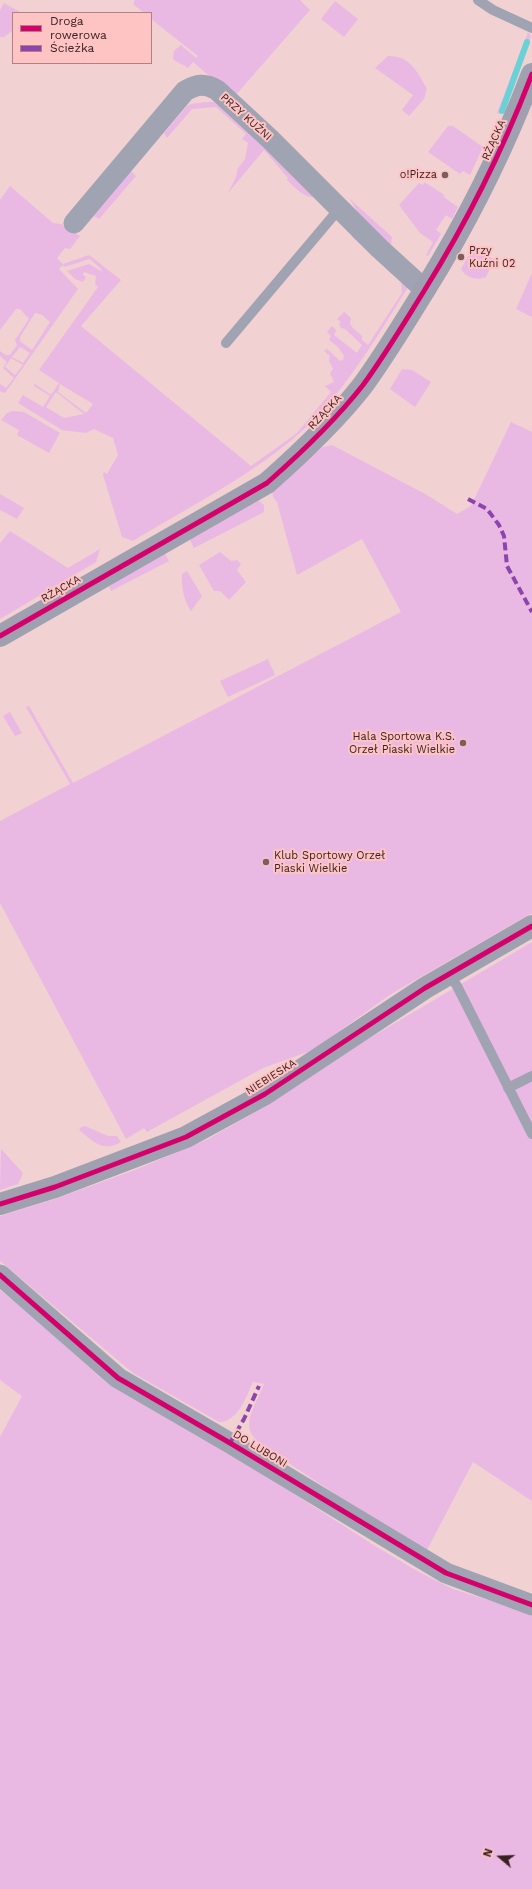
<!DOCTYPE html>
<html>
<head>
<meta charset="utf-8">
<style>
	body { margin:0 }
	#map { position:relative; width:532px; height:1889px; overflow:hidden; background:#f1d1d1; font-family:"Work Sans",sans-serif }
	canvas { display:block }
	.legend { position:absolute; left:12px; top:12px; width:140px; height:52px; box-sizing:border-box; background:#fec4c4; border:1px solid #b08283; margin:0; padding:5px 7px; list-style:none; font-size:12px; color:#3b2021 }
	.legend li { display:flex; align-items:center; gap:8px; height:20px }
	.legend b { width:20px; border:1px solid #b08283 }
	.north { position:absolute; left:480px; top:1837px; width:40px; height:40px; -webkit-text-stroke:3px #fec4c4; paint-order:stroke; rotate:289deg; font-size:11px; font-weight:700; line-height:16px; text-align:center; color:#3b2021 }
	.north::after { content:''; display:block; margin:auto; width:14px; height:18px; background:#3b2021; clip-path:polygon(50% 0,100% 100%,50% 72%,0 100%) }
</style>
</head>
<body>
<div id="map">
<canvas width="532" height="1889"></canvas>
<ul class="legend">
<li><b style="height:5px;background:#d6006c"></b>Droga rowerowa</li>
<li><b style="height:5px;background:#8e44ad"></b>Ścieżka</li>
</ul>
<div class="north">N</div>
</div>
<script>
const ctx = document.querySelector('canvas').getContext('2d');
ctx.lineJoin = 'round';
function paint(path, color) { ctx.fillStyle = color; ctx.fill(path, 'evenodd'); }
function stroke(path, color, width, dash) { ctx.strokeStyle = color; ctx.lineWidth = width; ctx.lineCap = dash ? 'butt' : 'round'; ctx.setLineDash(dash || []); ctx.stroke(path); }
function drawText(font, color, halo, rows, align = 'center') {
  ctx.font = font + ' "Work Sans",sans-serif'; ctx.lineWidth = 4; ctx.setLineDash([]); ctx.textBaseline = 'middle'; ctx.strokeStyle = halo; ctx.fillStyle = color; for (const [text, x, y, turn = 0] of rows) {
    ctx.save(); ctx.translate(x, y); ctx.rotate((+turn || 0) * Math.PI / 180); ctx.textAlign = isNaN(turn) ? turn : align; if (halo) ctx.strokeText(text, 0, 0); ctx.fillText(text, 0, 0); ctx.restore();
  }
}
paint(new Path2D(`
	M 135,0 L 300,0 L 310,10 L 234,97 L 193,62 L 188,68 C 183,64 177,63 173,59 L 174,51 L 181,45 L 196,58 L 198,56 L 151,19 L 151,13 L 144,13 L 133,4 Z
	M 335,1 L 358,19 L 344,37 L 321,19 Z
	M 4,3 L 22,13 L 13,13 L 13,30 L 4,37 L 0,37 L 0,10 Z
	M 528,32 L 531,36 L 511,93 L 501,114 L 497,113 Z
	M 388,56 C 409,55 418,72 427,89 L 424,99 L 409,116 L 402,110 L 413,95 L 375,68 Z
	M 206,102 L 215,102 L 222,106 L 319,197 C 306,200 296,189 287,180 L 288,178 L 264,150 L 228,193 L 236,177 L 238,168 L 245,159 L 248,143 L 242,139 L 246,134 L 216,107 L 192,109 L 167,138 L 164,133 L 187,106 L 191,104 Z
	M 448,126 L 453,126 L 483,147 L 470,175 L 463,171 L 460,174 L 428,152 Z
	M 131,171 L 136,176 L 99,219 L 94,216 Z
	M 424,182 L 443,194 L 445,198 L 458,207 L 452,219 L 446,215 L 436,230 L 441,234 L 428,256 L 426,255 L 433,242 L 420,233 L 399,205 L 419,183 L 423,185 Z
	M 10,186 L 53,223 L 61,224 L 80,236 L 70,249 L 65,248 L 57,258 L 63,264 L 89,255 L 121,280 L 81,326 L 251,466 L 297,433 L 331,392 L 325,386 L 334,382 L 330,373 L 333,369 L 329,361 L 330,356 L 324,351 L 327,349 L 340,361 L 343,360 L 344,356 L 338,347 L 329,340 L 331,336 L 327,332 L 332,326 L 336,330 L 334,335 L 357,353 L 362,345 L 345,329 L 341,328 L 339,324 L 341,322 L 337,319 L 344,312 L 351,318 L 350,324 C 353,329 358,332 362,336 L 362,340 L 368,345 L 402,293 L 401,280 L 352,237 L 351,231 L 401,280 L 408,287 C 375,340 342,397 294,438 C 245,479 187,508 133,541 L 122,537 L 103,475 L 104,472 L 107,474 L 118,455 L 113,438 L 94,429 L 86,433 L 62,430 L 18,403 L 23,395 L 43,407 L 50,396 L 34,386 L 35,384 L 51,395 L 59,383 L 39,370 L 98,287 L 95,284 L 96,276 L 84,272 L 83,275 L 86,277 L 83,282 L 75,279 L 67,271 L 89,264 L 103,272 L 100,268 L 90,259 L 64,267 L 63,265 L 59,269 L 78,289 L 5,393 L 0,391 L 0,384 L 6,388 L 14,378 L 3,368 L 7,362 L 0,356 L 0,351 L 6,355 L 10,355 L 17,345 L 15,340 L 29,319 L 20,309 L 16,309 L 0,330 L 0,200 ZM 35,313 L 42,315 L 50,322 L 32,350 L 20,341 L 20,337 ZM 20,347 L 30,353 L 23,363 L 12,357 ZM 11,358 L 23,365 L 15,375 L 5,367 ZM 60,384 L 93,404 L 86,413 L 58,392 ZM 56,392 L 84,414 L 64,418 L 46,407 Z
	M 350,199 L 392,237 L 391,244 L 387,244 L 364,223 Z
	M 472,249 L 494,259 L 486,277 C 477,281 466,278 461,269 Z
	M 532,273 L 532,317 L 516,309 Z
	M 402,369 L 412,370 L 431,382 L 415,407 L 390,389 Z
	M 13,411 L 24,412 L 60,433 L 49,453 L 17,435 L 19,430 L 1,420 L 7,413 Z
	M 511,422 L 532,432 L 532,913 L 391,994 L 313,1050 L 263,1068 L 147,1132 L 144,1128 L 126,1139 L 0,903 L 0,821 L 70,784 L 26,707 L 29,706 L 73,783 L 401,612 L 362,539 L 297,575 L 277,502 L 273,497 L 272,488 L 323,447 L 332,445 L 427,495 L 457,514 L 471,506 Z
	M 0,494 L 24,508 L 17,519 L 0,510 Z
	M 258,500 L 264,505 L 264,512 L 194,548 L 189,538 Z
	M 10,531 L 68,568 L 100,549 L 96,562 L 0,619 L 0,543 Z
	M 164,552 L 169,561 L 111,591 L 109,586 Z
	M 220,552 L 231,561 L 237,560 L 241,564 L 237,570 L 246,582 L 229,600 L 220,591 L 214,591 L 199,565 Z
	M 187,571 L 202,596 L 191,611 C 184,601 181,587 182,574 Z
	M 268,659 L 275,675 L 228,697 L 220,681 Z
	M 10,712 L 22,733 L 15,736 L 3,716 Z
	M 532,942 L 532,1501 L 473,1462 L 427,1550 L 464,1571 L 505,1584 L 503,1588 L 447,1565 L 385,1527 L 263,1446 C 260,1443 255,1439 252,1435 C 243,1419 259,1399 264,1384 L 253,1382 C 246,1397 238,1422 219,1422 L 133,1373 L 0,1261 L 0,1216 L 55,1199 L 135,1170 L 208,1139 L 271,1103 L 363,1042 Z
	M 85,1126 L 108,1136 L 117,1136 L 121,1142 C 103,1153 93,1141 79,1130 L 81,1127 Z
	M 1,1149 L 23,1173 L 18,1184 L 0,1190 Z
	M 0,1290 L 24,1309 L 226,1450 L 375,1546 L 419,1572 L 453,1589 L 532,1614 L 532,1889 L 0,1889 L 0,1437 L 22,1396 L 0,1380 Z`), '#e9b9e4');
stroke(new Path2D(`
	M 502,111 L 527,42`), '#68d2d6', 6);
stroke(new Path2D(`
	M 478,0 L 493,10 L 532,28
	M 226,343 L 339,209
	M 449,974 L 457,986 L 532,1134
	M 508,1088 L 532,1076`), '#9fa3b2', 10);
stroke(new Path2D(`
	M 74,223 L 185,91 C 197,84 205,83 217,90 L 270,139 L 379,248 L 425,290
	M 0,1275 L 118,1378 L 230,1443 L 446,1573 L 532,1605`), '#9fa3b2', 21);
stroke(new Path2D(`
	M 0,636 L 267,483 C 301,453 335,421 363,385 C 385,355 404,323 424,291 C 467,222 503,150 532,74
	M 0,1204 L 55,1187 L 186,1137 L 265,1094 L 425,988 L 532,926`), '#a0a1b0', 22);
stroke(new Path2D(`
	M 468,499 L 487,509 L 499,525 L 504,536 L 507,566 L 532,612
	M 230,1443 L 244,1419 L 259,1386`), '#8e44ad', 4, [8, 4]);
stroke(new Path2D(`
	M 0,636 L 267,483 C 301,453 335,421 363,385 C 385,355 404,323 424,291 C 467,222 503,150 532,74
	M 0,1204 L 55,1187 L 186,1137 L 265,1094 L 425,988 L 532,926
	M 0,1275 L 118,1378 L 230,1443 L 446,1573 L 532,1605`), '#d6006c', 5);
for (const [x, y, r, color] of [
	[445,175,4,"#7b5e5f"],
	[461,257,4,"#7b5e5f"],
	[463,743,4,"#7b5e5f"],
	[266,862,4,"#7b5e5f"]
]) { const dot = new Path2D(); dot.arc(x, y, r, 0, 2 * Math.PI); ctx.fillStyle = color; ctx.fill(dot); stroke(dot, '#fec4c4', 1.5); }
drawText('11px', '#3b2021', '#fec4c4', [
	["PRZY KUŹNI",246,117,42],
	["RŻĄCKA",494,140,-66],
	["RŻĄCKA",325,412,-47],
	["RŻĄCKA",61,589,-30],
	["NIEBIESKA",271,1077,-32],
	["DO LUBONI",260,1449,31]
]);
drawText('11px', '#3b2021', '#fec4c4', [
	["o!Pizza",437,175],
	["Przy",469,251,"left"],
	["Kuźni 02",469,264,"left"],
	["Hala Sportowa K.S.",455,737],
	["Orzeł Piaski Wielkie",455,750],
	["Klub Sportowy Orzeł",274,856,"left"],
	["Piaski Wielkie",274,869,"left"]
], 'right');
</script>
</body>
</html>
